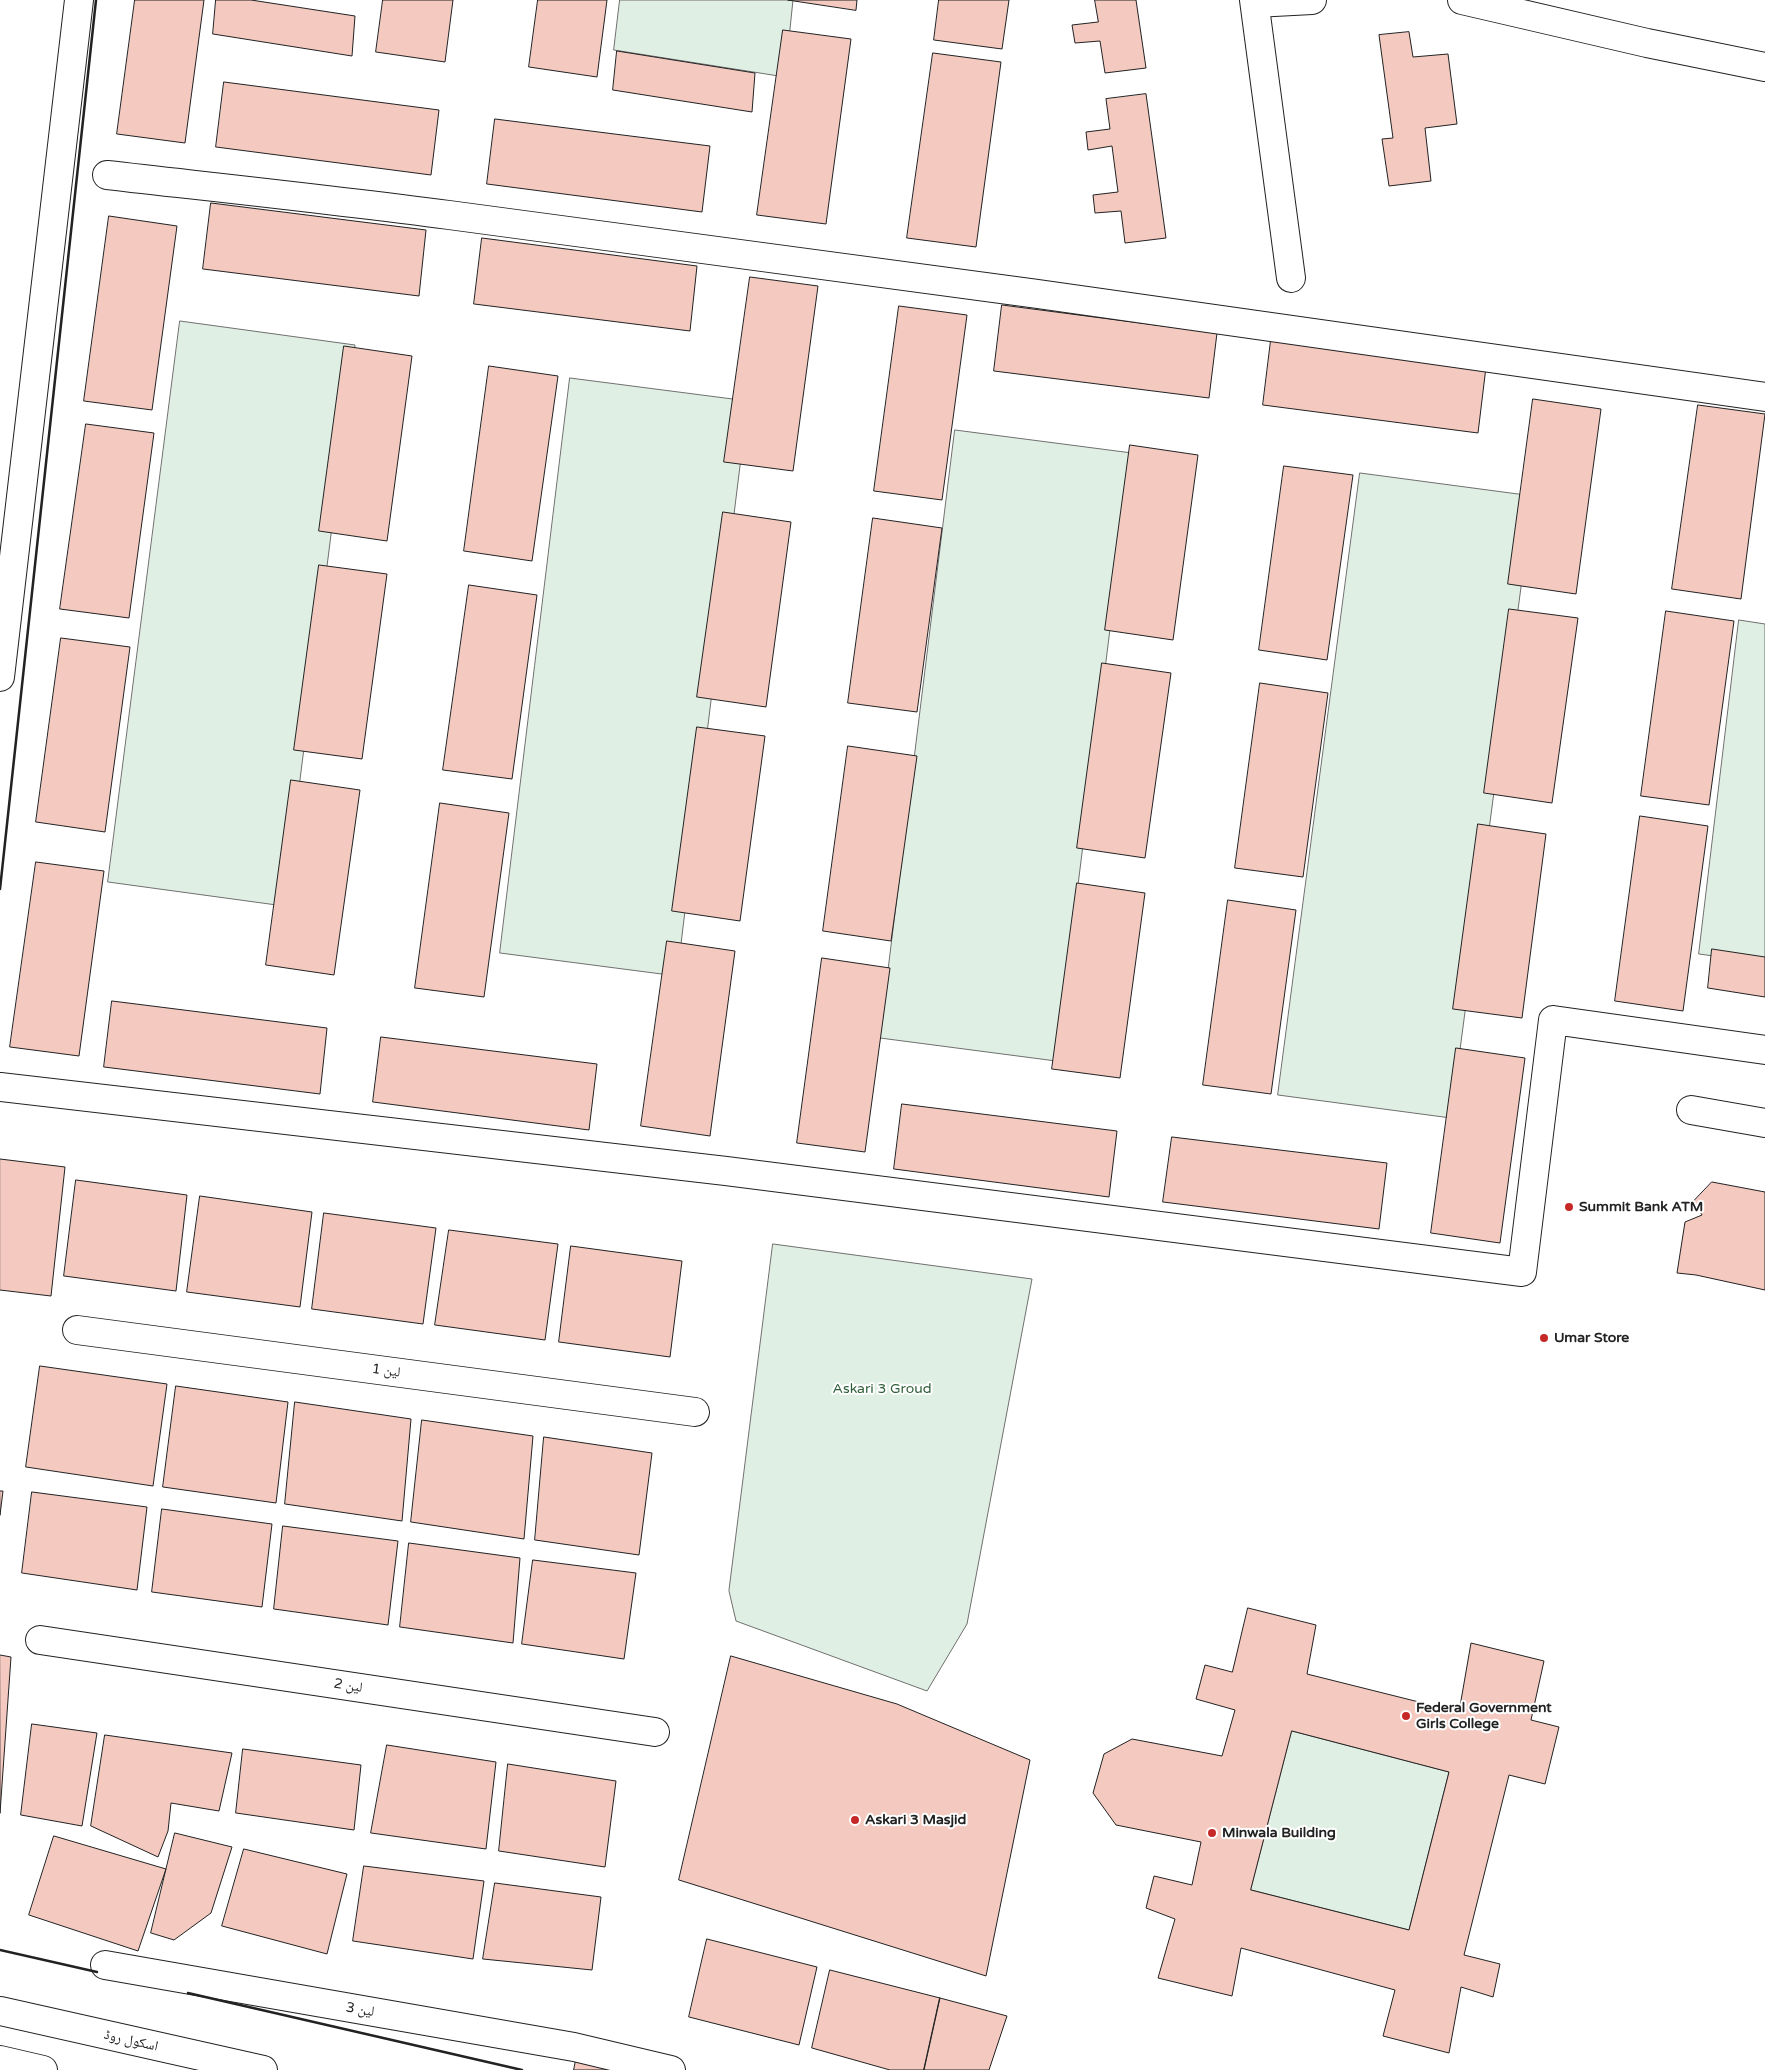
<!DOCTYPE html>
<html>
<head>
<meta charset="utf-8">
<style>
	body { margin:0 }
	canvas { display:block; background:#fff }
</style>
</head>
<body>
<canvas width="1765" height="2070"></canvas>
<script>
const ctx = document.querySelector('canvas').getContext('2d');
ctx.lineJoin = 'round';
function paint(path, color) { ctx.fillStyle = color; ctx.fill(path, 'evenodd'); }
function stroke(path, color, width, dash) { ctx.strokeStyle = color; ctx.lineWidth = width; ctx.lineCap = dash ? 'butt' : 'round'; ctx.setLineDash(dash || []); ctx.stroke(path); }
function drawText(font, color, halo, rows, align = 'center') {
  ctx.font = font + ' "Varela Round","Noto Naskh Arabic",sans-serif'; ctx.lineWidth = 4; ctx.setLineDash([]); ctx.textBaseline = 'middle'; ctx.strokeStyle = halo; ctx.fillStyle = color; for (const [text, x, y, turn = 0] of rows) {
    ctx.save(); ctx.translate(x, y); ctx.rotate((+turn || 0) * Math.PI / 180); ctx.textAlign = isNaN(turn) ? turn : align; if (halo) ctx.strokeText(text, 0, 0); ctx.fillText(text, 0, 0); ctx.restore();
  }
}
const green = new Path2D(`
	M 620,0 L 793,0 L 785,77 L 614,50 Z
	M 180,321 L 355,345 L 284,906 L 108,882 Z
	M 570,378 L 748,401 L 677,976 L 500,953 Z
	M 955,430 L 1132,453 L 1056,1061 L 880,1038 Z
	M 1360,473 L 1533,496 L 1451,1118 L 1278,1095 Z
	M 1739,620 L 1765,624 L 1765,963 L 1699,954 Z
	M 773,1244 L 1032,1279 L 967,1624 L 927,1691 L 736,1621 L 729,1591 Z
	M 1292,1731 L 1449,1772 L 1409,1930 L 1251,1890 Z`);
paint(green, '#e0efe3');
stroke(green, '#6f6f6f', 1);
const building = new Path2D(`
	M 135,0 L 204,0 L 185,143 L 117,134 Z
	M 216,0 L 251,0 L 355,16 L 352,56 L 213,34 Z
	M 383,0 L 453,0 L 445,62 L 376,52 Z
	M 538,0 L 607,0 L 597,77 L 529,67 Z
	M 788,0 L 857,0 L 856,10 Z
	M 939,0 L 1009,0 L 1002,49 L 934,40 Z
	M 1095,0 L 1136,0 L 1146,68 L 1105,73 L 1100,41 L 1075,43 L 1072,25 L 1098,22 Z
	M 783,30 L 851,39 L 826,224 L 757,215 Z
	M 1409,32 L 1413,57 L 1448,54 L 1457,124 L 1425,128 L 1431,181 L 1389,186 L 1382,139 L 1393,138 L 1379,35 Z
	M 617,51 L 755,73 L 752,112 L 613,90 Z
	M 933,53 L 1001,62 L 976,247 L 907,238 Z
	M 224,82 L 439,110 L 431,175 L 216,147 Z
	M 1146,94 L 1166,238 L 1125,243 L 1121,211 L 1095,213 L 1093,195 L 1118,192 L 1112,146 L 1088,150 L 1086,132 L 1110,129 L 1106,99 Z
	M 495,119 L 710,146 L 702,212 L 487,184 Z
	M 211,203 L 426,230 L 419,296 L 203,269 Z
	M 109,216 L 177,226 L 152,410 L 84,401 Z
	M 482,238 L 697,266 L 690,331 L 474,304 Z
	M 750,277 L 818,286 L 793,471 L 724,462 Z
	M 1002,305 L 1217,333 L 1209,398 L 994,371 Z
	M 899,306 L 967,315 L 942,500 L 874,491 Z
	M 1271,340 L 1486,367 L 1478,433 L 1263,405 Z
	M 344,346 L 412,356 L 387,541 L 319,531 Z
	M 489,366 L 558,376 L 532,561 L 464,551 Z
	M 1533,399 L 1601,409 L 1576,594 L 1508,584 Z
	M 1698,405 L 1765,414 L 1741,599 L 1672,589 Z
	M 86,424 L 154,433 L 129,618 L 60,609 Z
	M 1130,445 L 1198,455 L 1173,640 L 1105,630 Z
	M 1284,466 L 1353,475 L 1327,660 L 1259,650 Z
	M 723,512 L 791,522 L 766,707 L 697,697 Z
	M 873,518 L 942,528 L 917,712 L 848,703 Z
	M 319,565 L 387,574 L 362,759 L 294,750 Z
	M 469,585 L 537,595 L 512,779 L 443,770 Z
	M 1509,609 L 1578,618 L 1552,803 L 1484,793 Z
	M 1666,611 L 1734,621 L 1709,805 L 1641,796 Z
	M 61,638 L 130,647 L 105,832 L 36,822 Z
	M 1102,663 L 1171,673 L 1145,858 L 1077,848 Z
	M 1260,683 L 1328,693 L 1303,877 L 1235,868 Z
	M 697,727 L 765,736 L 740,921 L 672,911 Z
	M 848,746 L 917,756 L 891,941 L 823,931 Z
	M 291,780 L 360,790 L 334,975 L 266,965 Z
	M 440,803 L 509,813 L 484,997 L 415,988 Z
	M 1640,816 L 1708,826 L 1683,1011 L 1615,1001 Z
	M 1478,824 L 1546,834 L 1522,1018 L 1453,1009 Z
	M 36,862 L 104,871 L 79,1056 L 10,1047 Z
	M 1077,883 L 1145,893 L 1120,1078 L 1052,1069 Z
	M 1228,900 L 1296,910 L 1271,1094 L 1203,1085 Z
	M 667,941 L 735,951 L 710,1136 L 641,1126 Z
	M 1712,949 L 1765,957 L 1765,997 L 1708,988 Z
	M 822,958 L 890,968 L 865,1152 L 797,1143 Z
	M 112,1001 L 327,1028 L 320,1094 L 104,1067 Z
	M 381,1037 L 597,1064 L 589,1130 L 373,1102 Z
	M 1456,1048 L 1525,1058 L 1500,1243 L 1431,1233 Z
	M 902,1104 L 1117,1131 L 1109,1197 L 894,1169 Z
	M 1172,1137 L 1387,1163 L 1379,1229 L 1163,1202 Z
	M 0,1159 L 65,1167 L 51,1296 L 0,1290 Z
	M 76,1180 L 187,1195 L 176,1291 L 64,1276 Z
	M 1712,1182 L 1765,1192 L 1765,1290 L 1696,1275 L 1677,1273 L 1685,1222 L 1702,1215 L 1694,1201 Z
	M 200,1196 L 312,1212 L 300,1307 L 187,1292 Z
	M 324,1213 L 436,1228 L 423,1324 L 312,1309 Z
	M 449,1230 L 558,1244 L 545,1340 L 435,1325 Z
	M 571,1246 L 682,1261 L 670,1357 L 559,1342 Z
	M 40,1366 L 167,1384 L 153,1486 L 26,1467 Z
	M 176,1386 L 288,1402 L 276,1503 L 163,1487 Z
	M 295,1402 L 411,1419 L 402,1521 L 285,1504 Z
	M 422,1420 L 533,1436 L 524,1539 L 411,1522 Z
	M 544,1437 L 652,1453 L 639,1555 L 535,1540 Z
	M 0,1491 L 3,1491 L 0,1515 Z
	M 32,1492 L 147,1507 L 137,1590 L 22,1573 Z
	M 162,1509 L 272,1524 L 262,1607 L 152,1592 Z
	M 283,1526 L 398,1541 L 388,1625 L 274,1609 Z
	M 409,1543 L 520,1558 L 513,1643 L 400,1627 Z
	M 533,1560 L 636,1573 L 624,1659 L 522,1644 Z
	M 1248,1608 L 1316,1625 L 1307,1674 L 1459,1712 L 1471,1643 L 1544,1661 L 1531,1720 L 1559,1727 L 1545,1784 L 1509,1775 L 1464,1955 L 1500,1964 L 1493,1997 L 1461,1987 L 1449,2053 L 1383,2036 L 1395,1990 L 1241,1948 L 1232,1996 L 1158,1978 L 1175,1919 L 1146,1908 L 1154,1876 L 1192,1885 L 1201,1842 L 1116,1825 L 1093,1793 L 1104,1754 L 1132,1739 L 1222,1756 L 1235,1710 L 1196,1699 L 1205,1665 L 1232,1672 ZM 1292,1731 L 1449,1772 L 1409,1930 L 1251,1890 Z
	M 0,1655 L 11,1657 L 0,1813 Z
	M 731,1656 L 897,1704 L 1030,1760 L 986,1976 L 679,1880 Z
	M 32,1724 L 97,1733 L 82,1826 L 21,1815 Z
	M 105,1735 L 232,1753 L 219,1811 L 171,1803 L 168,1831 L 158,1857 L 91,1826 Z
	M 387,1745 L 496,1762 L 486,1849 L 371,1833 Z
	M 243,1749 L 361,1765 L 354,1830 L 236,1813 Z
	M 508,1764 L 616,1781 L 605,1867 L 499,1851 Z
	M 175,1833 L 232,1847 L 211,1913 L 174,1940 L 151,1933 Z
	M 54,1836 L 166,1869 L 138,1951 L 29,1915 Z
	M 244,1849 L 347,1874 L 327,1954 L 222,1926 Z
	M 364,1866 L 484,1881 L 473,1959 L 353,1941 Z
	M 495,1883 L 601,1897 L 592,1970 L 483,1959 Z
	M 707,1939 L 817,1967 L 799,2045 L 689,2017 Z
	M 830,1970 L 940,1998 L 924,2070 L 890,2070 L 812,2048 Z
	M 940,1998 L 1007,2016 L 989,2070 L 924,2070 Z
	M 576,2060 L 622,2070 L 574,2070 Z`);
paint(building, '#f3c9c0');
stroke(building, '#222', 1);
const minor = new Path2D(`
	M 1254,0 L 1291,278
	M 1462,0 L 1647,43 L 1765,67
	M 1255,3 L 1312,0
	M 107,175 C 221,188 335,200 449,215 C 888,272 1327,334 1765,397
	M 0,677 L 79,0
	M 0,1087 L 726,1171 L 1522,1272 L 1553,1020 L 1765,1050
	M 1691,1110 L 1765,1123
	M 77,1330 L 695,1412
	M 40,1640 L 655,1732
	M 105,1965 L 574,2047 L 671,2070`);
const major = new Path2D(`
	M 0,2011 L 263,2070
	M 0,2060 L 43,2070`);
stroke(minor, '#222', 30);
stroke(major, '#222', 30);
stroke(minor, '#fff', 28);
stroke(major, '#fff', 28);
stroke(new Path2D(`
	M 0,889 L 96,0
	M 0,1950 L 97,1972
	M 188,1993 L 522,2070`), '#222', 2.5);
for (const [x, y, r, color] of [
	[1569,1207,5,"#c62828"],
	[1544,1338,5,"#c62828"],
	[1406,1716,5,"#c62828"],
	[855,1820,5,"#c62828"],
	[1212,1833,5,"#c62828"]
]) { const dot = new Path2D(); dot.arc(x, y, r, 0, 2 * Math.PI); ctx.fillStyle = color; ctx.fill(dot); stroke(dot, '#fff', 2); }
drawText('bold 14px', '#222', '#fff', [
	["Summit Bank ATM",1579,1207],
	["Umar Store",1554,1338],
	["Federal Government",1416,1708],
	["Girls College",1416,1724],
	["Askari 3 Masjid",865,1820],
	["Minwala Building",1222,1833]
], 'left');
drawText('14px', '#222', '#fff', [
	["لین 1",386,1371,8],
	["لین 2",348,1686,9],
	["لین 3",360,2010,10],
	["اسکول روڈ",131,2041,13]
]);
drawText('14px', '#2f5e38', '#fff', [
	["Askari 3 Groud",882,1389]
]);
</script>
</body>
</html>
